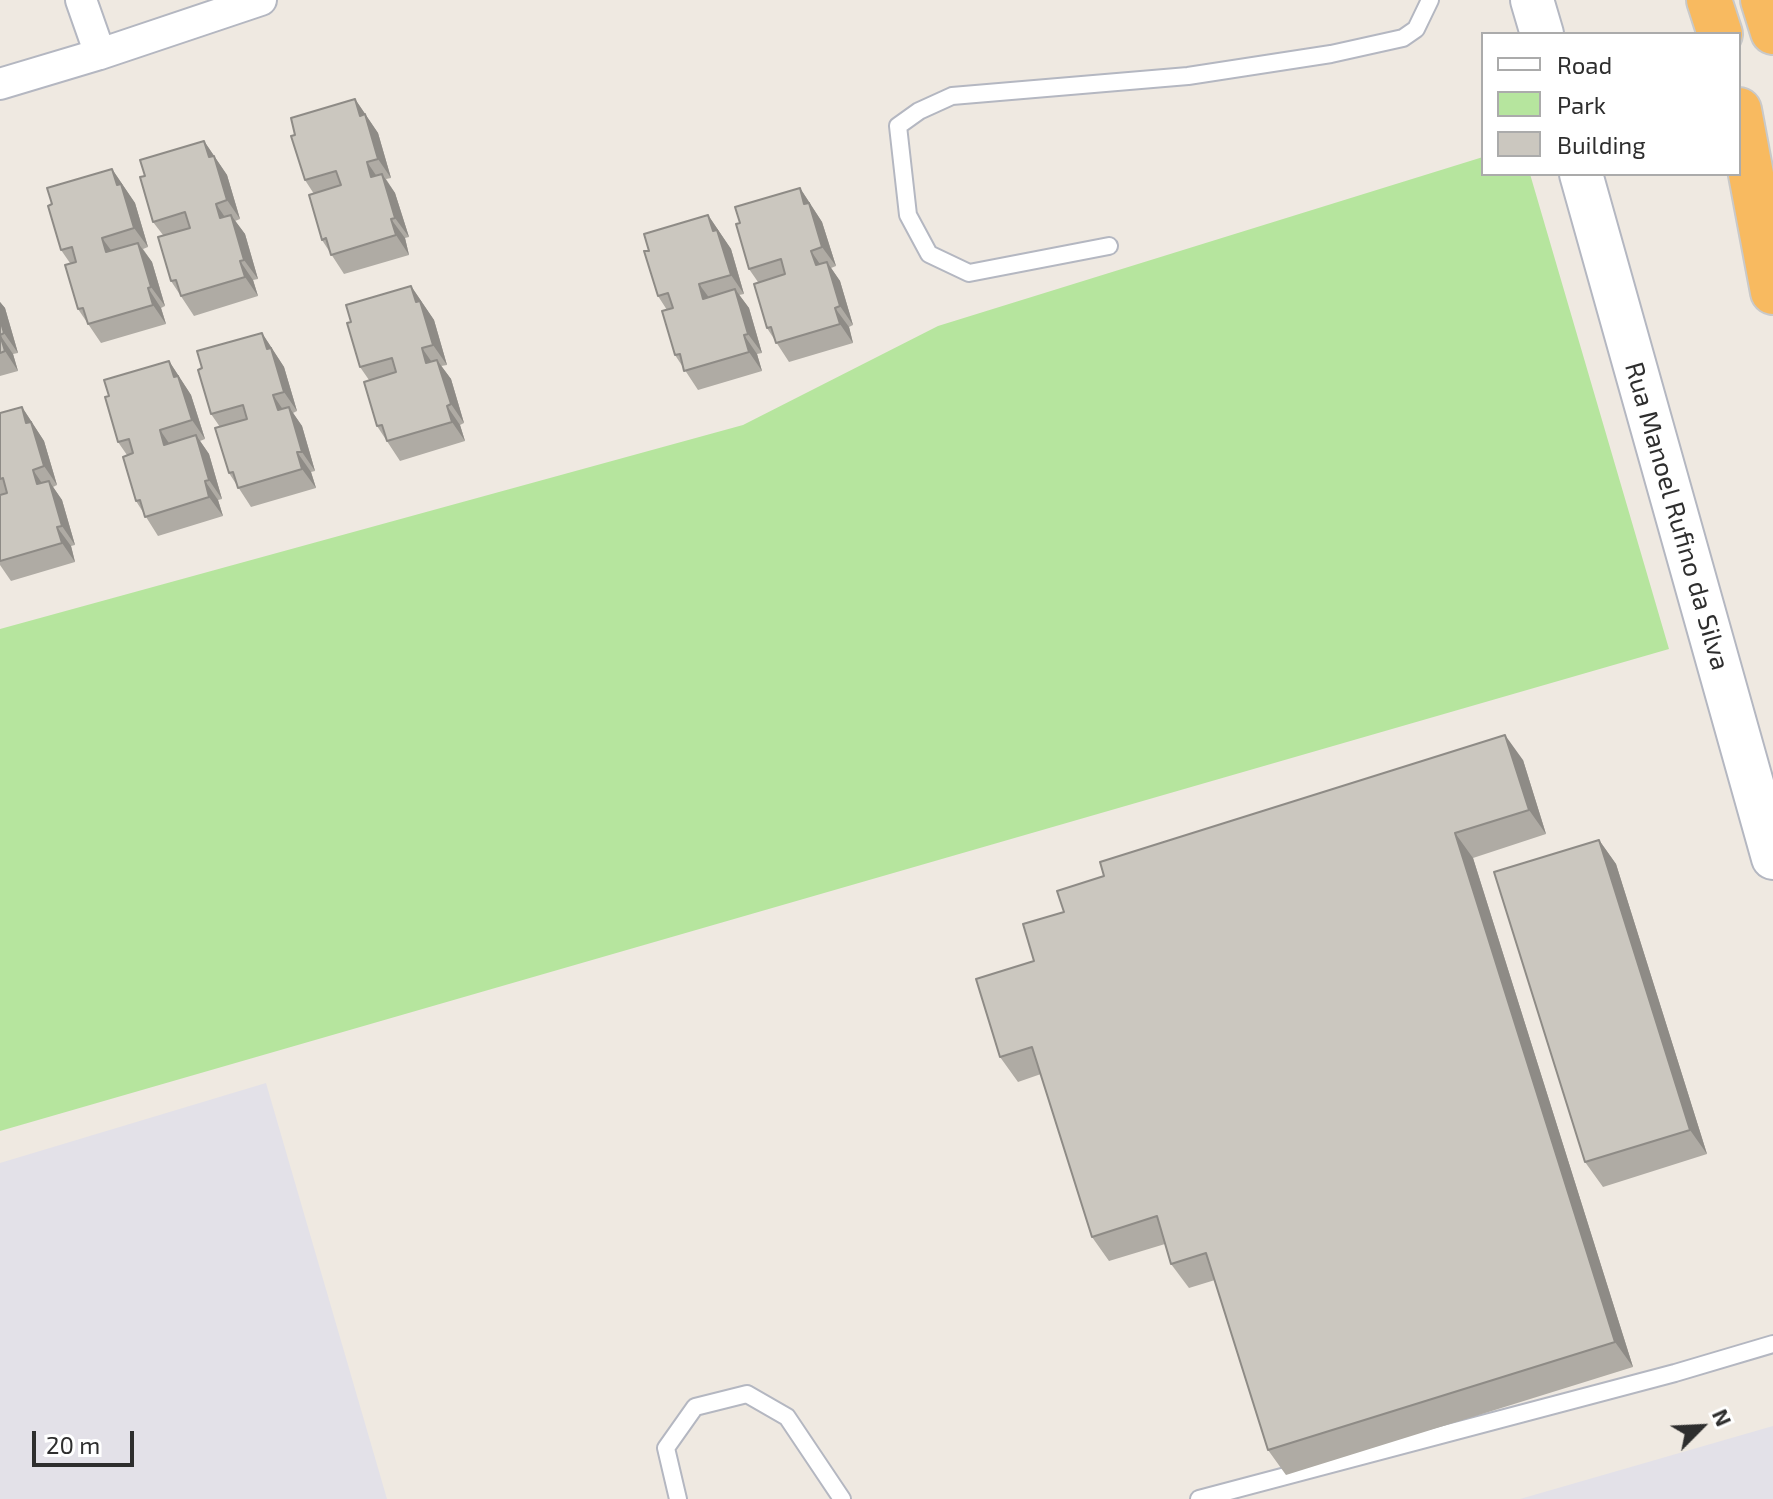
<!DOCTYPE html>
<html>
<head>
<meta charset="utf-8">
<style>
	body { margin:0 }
	#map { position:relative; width:1773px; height:1499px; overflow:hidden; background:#efe9e1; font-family:"Exo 2",sans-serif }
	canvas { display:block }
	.legend { position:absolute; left:1481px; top:32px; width:260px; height:144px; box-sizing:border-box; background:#fff; border:2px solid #ababab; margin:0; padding:10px 14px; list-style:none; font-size:24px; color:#2e2e2e }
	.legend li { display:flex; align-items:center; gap:16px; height:40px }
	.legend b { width:40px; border:2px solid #ababab }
	.north { position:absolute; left:1661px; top:1387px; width:80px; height:80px; -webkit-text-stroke:6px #fff; paint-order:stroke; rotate:66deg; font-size:22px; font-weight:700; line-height:32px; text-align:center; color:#2e2e2e }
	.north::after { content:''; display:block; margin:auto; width:28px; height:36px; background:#2e2e2e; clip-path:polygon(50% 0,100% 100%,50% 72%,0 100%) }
	.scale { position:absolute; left:32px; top:1431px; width:102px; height:36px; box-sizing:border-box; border:4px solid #2e2e2e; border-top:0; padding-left:10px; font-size:24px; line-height:28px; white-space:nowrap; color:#2e2e2e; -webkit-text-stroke:6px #fff; paint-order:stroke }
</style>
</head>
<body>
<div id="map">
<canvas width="1773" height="1499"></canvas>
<ul class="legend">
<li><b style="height:10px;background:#fff"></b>Road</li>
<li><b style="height:22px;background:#b6e59e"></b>Park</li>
<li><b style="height:22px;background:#cbc7bf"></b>Building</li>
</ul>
<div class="north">N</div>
<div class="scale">20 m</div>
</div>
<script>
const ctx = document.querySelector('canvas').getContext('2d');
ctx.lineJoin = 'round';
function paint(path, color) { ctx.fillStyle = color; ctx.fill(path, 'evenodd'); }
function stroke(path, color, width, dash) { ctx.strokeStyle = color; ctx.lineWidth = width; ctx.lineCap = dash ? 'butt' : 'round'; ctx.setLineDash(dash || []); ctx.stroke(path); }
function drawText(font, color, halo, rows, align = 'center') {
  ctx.font = font + ' "Exo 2",sans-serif'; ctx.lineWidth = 7; ctx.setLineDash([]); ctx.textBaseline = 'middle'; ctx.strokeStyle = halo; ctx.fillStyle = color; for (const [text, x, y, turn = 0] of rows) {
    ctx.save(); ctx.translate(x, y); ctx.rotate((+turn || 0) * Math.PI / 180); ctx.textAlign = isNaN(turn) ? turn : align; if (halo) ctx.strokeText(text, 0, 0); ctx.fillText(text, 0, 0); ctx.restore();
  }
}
paint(new Path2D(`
	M 266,1083 L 387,1499 L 0,1499 L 0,1163 Z
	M 1773,1426 L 1773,1499 L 1520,1499 Z`), '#e3e1e8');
paint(new Path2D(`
	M 1483,157 L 1483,174 L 1530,174 L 1669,649 L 0,1131 L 0,629 L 743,425 L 938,326 Z`), '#b6e59e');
const service = new Path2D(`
	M 1109,246 L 969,273 L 929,254 L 908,215 L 898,126 L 919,111 L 952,96 L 1188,76 L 1331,54 L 1403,38 L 1416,29 L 1430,0
	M 678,1499 L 666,1448 L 695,1407 L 747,1394 L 787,1417 L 842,1499
	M 1199,1499 L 1675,1373 L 1773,1344`);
const minor = new Path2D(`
	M 81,0 L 100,54
	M 0,84 L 100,54 L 261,0`);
const secondary = new Path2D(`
	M 1532,0 L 1542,34
	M 1581,174 L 1773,858`);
const trunk = new Path2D(`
	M 1709,0 L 1720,34
	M 1763,0 L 1773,32
	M 1739,110 L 1773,292`);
stroke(service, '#b4b7c1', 20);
stroke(minor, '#b4b7c1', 34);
stroke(secondary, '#b4b7c1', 46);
stroke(trunk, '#c9c9c9', 48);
stroke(service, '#fff', 16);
stroke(minor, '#fff', 30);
stroke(secondary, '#fff', 42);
stroke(trunk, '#f8ba60', 44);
paint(new Path2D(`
	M 355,99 L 378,133 L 391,178 L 386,179 L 395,193 L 409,237 L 405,238 L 409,255 L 344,274 L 322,240 L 314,194 L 305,180 L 295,135 Z
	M 204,141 L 227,175 L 240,219 L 235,221 L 245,234 L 258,279 L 253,280 L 258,296 L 194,316 L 171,281 L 163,235 L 153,222 L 145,176 Z
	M 112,169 L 135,203 L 148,247 L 143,249 L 152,262 L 165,306 L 161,308 L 166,324 L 101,343 L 78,309 L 70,263 L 61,250 L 52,204 Z
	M 800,188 L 822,222 L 836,266 L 831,268 L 840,281 L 853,325 L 849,327 L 853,343 L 789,362 L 767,328 L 758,282 L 749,269 L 740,223 Z
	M 708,215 L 731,249 L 744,294 L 739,295 L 749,308 L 762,353 L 757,354 L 762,371 L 698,390 L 675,355 L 667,310 L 658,296 L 649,251 Z
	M 411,286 L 434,320 L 447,365 L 441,366 L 451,379 L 464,423 L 460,425 L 465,441 L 400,461 L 377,426 L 369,380 L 360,367 L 351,322 Z
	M 0,302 L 5,308 L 18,353 L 13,354 L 18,371 L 0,376 Z
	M 262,333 L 284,367 L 297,411 L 293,413 L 302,426 L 315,471 L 311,472 L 316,488 L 251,507 L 229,473 L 220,427 L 211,414 L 202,368 Z
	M 169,361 L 191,395 L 205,439 L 200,441 L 209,454 L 222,499 L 218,500 L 223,516 L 158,536 L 136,501 L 127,455 L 118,442 L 109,396 Z
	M 22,407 L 44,441 L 57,485 L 53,487 L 62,500 L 75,545 L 71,546 L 75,562 L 11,581 L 0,565 L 0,413 Z
	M 1523,760 L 1546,834 L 1473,858 L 1633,1367 L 1286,1475 L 1268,1450 L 1215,1280 L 1189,1288 L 1171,1264 L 1165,1244 L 1109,1261 L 1092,1237 L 1041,1074 L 1018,1082 L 1000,1057 L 1034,961 L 1064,912 L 1104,876 Z
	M 1599,840 L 1616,864 L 1707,1154 L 1603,1187 L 1585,1162 Z`), '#afaba4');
paint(new Path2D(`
	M 355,99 L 378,133 L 391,178 L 378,159 L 360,116 Z
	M 204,141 L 227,175 L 240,219 L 227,200 L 209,157 Z
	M 367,162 L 380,181 L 371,177 Z
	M 112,169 L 135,203 L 148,247 L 134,228 L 117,185 Z
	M 382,174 L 395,193 L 409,237 L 395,218 Z
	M 800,188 L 822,222 L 836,266 L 822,247 L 804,204 Z
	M 216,204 L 229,223 L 220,218 Z
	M 231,215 L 245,234 L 258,279 L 244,260 Z
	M 708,215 L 731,249 L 744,294 L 731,275 L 713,231 Z
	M 391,219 L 405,238 L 409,255 L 396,235 Z
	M 102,238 L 116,257 L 106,252 Z
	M 138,243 L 152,262 L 165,306 L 151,287 Z
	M 811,251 L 824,270 L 816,265 Z
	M 240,261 L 253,280 L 258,296 L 245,277 Z
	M 827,262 L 840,281 L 853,325 L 840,306 Z
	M 699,284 L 713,303 L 703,299 Z
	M 411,286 L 434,320 L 447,365 L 433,345 L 416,302 Z
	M 148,288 L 161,308 L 166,324 L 153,305 Z
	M 735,289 L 749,308 L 762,353 L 748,334 Z
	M 0,302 L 5,308 L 18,353 L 4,333 L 0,319 Z
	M 835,308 L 849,327 L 853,343 L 840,324 Z
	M 262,333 L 284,367 L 297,411 L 284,392 L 267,349 Z
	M 0,335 L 13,354 L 18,371 L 5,351 Z
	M 744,335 L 757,354 L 762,371 L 749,352 Z
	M 422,348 L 436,368 L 426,363 Z
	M 437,360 L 451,379 L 464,423 L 451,404 Z
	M 169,361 L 191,395 L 205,439 L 192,420 L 174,377 Z
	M 273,395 L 286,414 L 278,410 Z
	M 447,406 L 460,425 L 465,441 L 452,422 Z
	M 22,407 L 44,441 L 57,485 L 44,466 L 26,423 Z
	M 289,407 L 302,426 L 315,471 L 302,452 Z
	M 160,430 L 173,449 L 164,445 Z
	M 196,435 L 209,454 L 222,499 L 209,480 Z
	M 297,452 L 311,472 L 316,488 L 302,469 Z
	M 33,470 L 46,489 L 37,484 Z
	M 49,481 L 62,500 L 75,545 L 62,526 Z
	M 205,481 L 218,500 L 223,516 L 209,497 Z
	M 57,527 L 71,546 L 75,562 L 62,543 Z
	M 1505,735 L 1523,760 L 1546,834 L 1529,810 Z
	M 1455,833 L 1473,858 L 1633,1367 L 1615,1342 Z
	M 1599,840 L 1616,864 L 1707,1154 L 1690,1130 Z`), '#8e8b86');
const building = new Path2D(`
	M 355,99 L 360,116 L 365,114 L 378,159 L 367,162 L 371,177 L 382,174 L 395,218 L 391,219 L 396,235 L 331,255 L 326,238 L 322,240 L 309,195 L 341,185 L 336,171 L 305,180 L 291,136 L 295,135 L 291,118 Z
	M 204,141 L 209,157 L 214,156 L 227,200 L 216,204 L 220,218 L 231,215 L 244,260 L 240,261 L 245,277 L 181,296 L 176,280 L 171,281 L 158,237 L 190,228 L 185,212 L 153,222 L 140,177 L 145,176 L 140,160 Z
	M 112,169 L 117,185 L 121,184 L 134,228 L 102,238 L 106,252 L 138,243 L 151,287 L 148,288 L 153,305 L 88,324 L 83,308 L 78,309 L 65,265 L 76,262 L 72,247 L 61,250 L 48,206 L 52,204 L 47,188 Z
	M 800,188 L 804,204 L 809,203 L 822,247 L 811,251 L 816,265 L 827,262 L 840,306 L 835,308 L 840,324 L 776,343 L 771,327 L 767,328 L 754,284 L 785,274 L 781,259 L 749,269 L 736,224 L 740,223 L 735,207 Z
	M 708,215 L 713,231 L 717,230 L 731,275 L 699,284 L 703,299 L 735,289 L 748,334 L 744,335 L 749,352 L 684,371 L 680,354 L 675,355 L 662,311 L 673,308 L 668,293 L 658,296 L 644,251 L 649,251 L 644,234 Z
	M 411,286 L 416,302 L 420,301 L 433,345 L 422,348 L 426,363 L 437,360 L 451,404 L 447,406 L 452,422 L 387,441 L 382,425 L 377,426 L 364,382 L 396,372 L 392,358 L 360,367 L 347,323 L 351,322 L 346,305 Z
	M 0,319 L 4,333 L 0,335 Z
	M 262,333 L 267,349 L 271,348 L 284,392 L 273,395 L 278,410 L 289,407 L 302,452 L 297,452 L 302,469 L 238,488 L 233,472 L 229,473 L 215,428 L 247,419 L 243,405 L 211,414 L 198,370 L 202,368 L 197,351 Z
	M 0,335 L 5,351 L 0,353 Z
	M 169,361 L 174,377 L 178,376 L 192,420 L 160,430 L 164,445 L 196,435 L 209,480 L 205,481 L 209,497 L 145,517 L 140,500 L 136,501 L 123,457 L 133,453 L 129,439 L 118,442 L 105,397 L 109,396 L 104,380 Z
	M 22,407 L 26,423 L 31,422 L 44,466 L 33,470 L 37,484 L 49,481 L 62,526 L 57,527 L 62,543 L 0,561 L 0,495 L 7,493 L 3,478 L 0,479 L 0,413 Z
	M 1505,735 L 1529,810 L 1455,833 L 1615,1342 L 1268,1450 L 1206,1253 L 1171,1264 L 1157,1216 L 1092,1237 L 1032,1047 L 1000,1057 L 976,979 L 1034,961 L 1023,924 L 1064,912 L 1057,891 L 1104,876 L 1100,862 Z
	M 1599,840 L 1690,1130 L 1585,1162 L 1494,872 Z`);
paint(building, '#cbc7bf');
stroke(building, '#8e8b86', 2);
drawText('26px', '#2e2e2e', '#fff', [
	["Rua Manoel Rufino da Silva",1677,516,74]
]);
</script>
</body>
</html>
